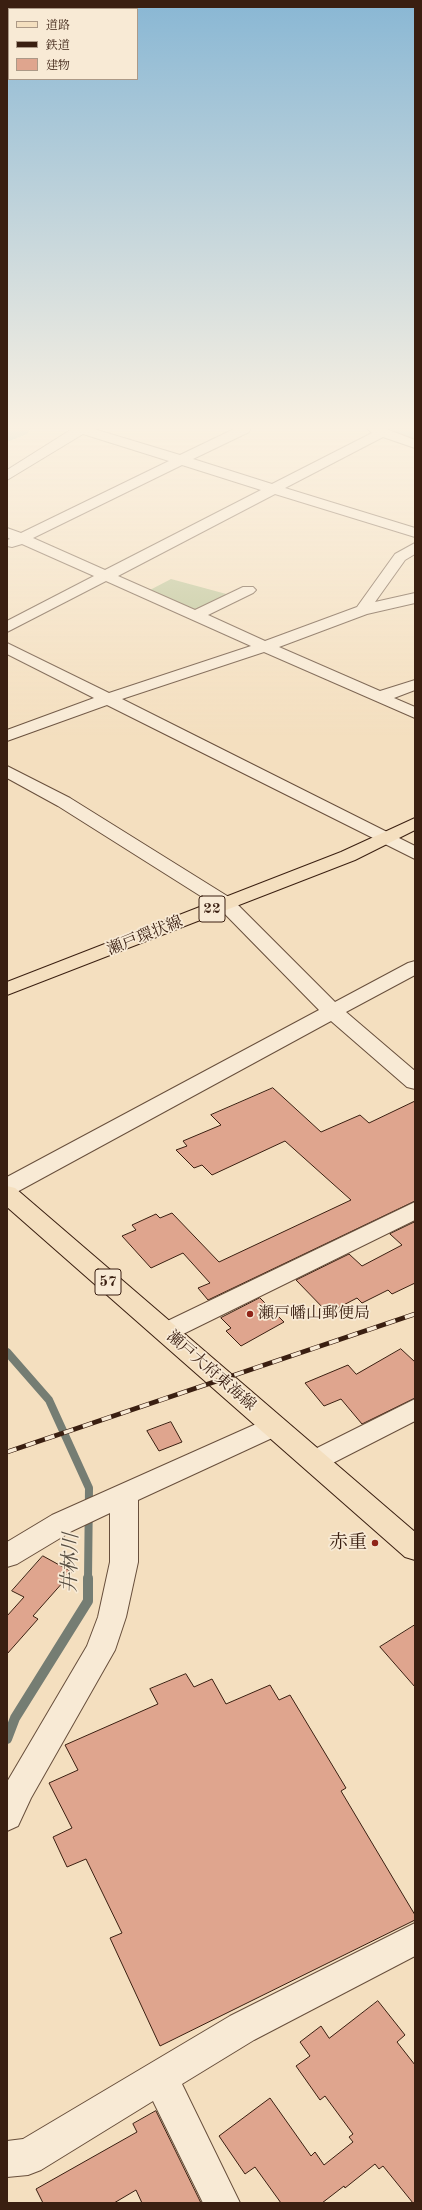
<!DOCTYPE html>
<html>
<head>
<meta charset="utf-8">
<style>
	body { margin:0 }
	#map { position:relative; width:422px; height:2210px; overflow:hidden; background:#f4dfbf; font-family:"Old Standard TT","Noto Serif JP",serif }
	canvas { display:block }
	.frame { position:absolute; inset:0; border:8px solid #3a1f11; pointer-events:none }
	.legend { position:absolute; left:8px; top:8px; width:130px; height:72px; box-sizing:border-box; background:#f8ead5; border:1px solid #ac9987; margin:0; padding:5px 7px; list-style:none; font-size:12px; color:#3a1f11 }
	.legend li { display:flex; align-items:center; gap:8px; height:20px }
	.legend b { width:20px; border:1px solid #ac9987 }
</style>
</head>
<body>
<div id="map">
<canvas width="422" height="2210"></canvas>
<div class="frame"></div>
<ul class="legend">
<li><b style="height:5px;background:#f4dfbf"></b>道路</li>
<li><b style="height:5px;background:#3a1f11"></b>鉄道</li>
<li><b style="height:11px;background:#dfa58e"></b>建物</li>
</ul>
</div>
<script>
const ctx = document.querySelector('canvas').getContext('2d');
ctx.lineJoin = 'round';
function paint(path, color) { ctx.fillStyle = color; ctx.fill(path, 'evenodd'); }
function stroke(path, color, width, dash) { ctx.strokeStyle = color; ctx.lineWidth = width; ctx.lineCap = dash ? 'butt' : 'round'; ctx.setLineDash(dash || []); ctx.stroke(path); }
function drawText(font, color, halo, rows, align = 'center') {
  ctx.font = font + ' "Old Standard TT","Noto Serif JP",serif'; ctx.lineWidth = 3.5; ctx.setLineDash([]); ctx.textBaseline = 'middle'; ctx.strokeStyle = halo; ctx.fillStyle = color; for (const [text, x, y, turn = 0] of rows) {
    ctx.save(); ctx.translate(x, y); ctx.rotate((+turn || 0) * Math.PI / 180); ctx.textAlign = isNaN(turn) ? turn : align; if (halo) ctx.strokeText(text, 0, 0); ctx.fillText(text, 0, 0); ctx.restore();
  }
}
paint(new Path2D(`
	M 171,579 L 230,595 L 198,612 L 148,591 Z`), '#b8c294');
stroke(new Path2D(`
	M 7,1352 L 49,1400 L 89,1488 L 88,1579`), '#757d73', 8);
stroke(new Path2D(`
	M 7,1739 L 15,1718 L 88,1601 L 88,1578`), '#757d73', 10);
paint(new Path2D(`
	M 7,429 L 30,429 L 27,434 L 7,442 Z
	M 392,429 L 415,429 L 415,439 L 395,434 Z`), '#9cbcb5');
const building = new Path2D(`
	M 273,1088 L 321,1132 L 360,1115 L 369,1123 L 415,1101 L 415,1201 L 208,1300 L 198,1288 L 210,1283 L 183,1253 L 151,1268 L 122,1236 L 136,1230 L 132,1225 L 156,1214 L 160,1218 L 172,1213 L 219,1262 L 351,1200 L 285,1141 L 212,1175 L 202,1165 L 194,1168 L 176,1150 L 187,1146 L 183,1141 L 221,1125 L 211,1115 Z
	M 415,1222 L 415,1283 L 392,1294 L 388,1290 L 362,1303 L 357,1298 L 328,1313 L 296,1280 L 349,1254 L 362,1266 L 402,1245 L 390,1234 Z
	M 260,1298 L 284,1322 L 241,1346 L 226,1331 L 231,1328 L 221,1318 Z
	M 401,1349 L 415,1362 L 415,1398 L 362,1424 L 341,1399 L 324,1406 L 305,1383 L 348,1365 L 356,1374 Z
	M 171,1422 L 182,1442 L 159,1451 L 147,1431 Z
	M 43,1556 L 72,1572 L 33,1616 L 38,1619 L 7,1654 L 7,1616 L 24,1597 L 12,1591 Z
	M 415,1625 L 415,1687 L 380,1647 Z
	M 186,1674 L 194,1687 L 212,1679 L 226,1704 L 270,1685 L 279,1700 L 290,1695 L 346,1788 L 341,1791 L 415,1915 L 415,1920 L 160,2046 L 110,1938 L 122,1933 L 86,1859 L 67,1867 L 53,1837 L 72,1828 L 49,1783 L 78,1770 L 65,1745 L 158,1704 L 150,1689 Z
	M 378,2001 L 405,2035 L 397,2042 L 415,2065 L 415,2203 L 413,2203 L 383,2166 L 379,2169 L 375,2164 L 345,2188 L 344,2186 L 322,2203 L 281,2203 L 255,2167 L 245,2174 L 219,2136 L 270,2098 L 311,2156 L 315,2152 L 324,2165 L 353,2142 L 349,2137 L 353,2134 L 325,2096 L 320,2100 L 296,2066 L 310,2056 L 300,2042 L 321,2026 L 329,2038 Z
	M 156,2111 L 201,2203 L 142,2203 L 136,2190 L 114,2203 L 43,2203 L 36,2189 L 137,2132 L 133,2124 Z`);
paint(building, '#dfa58e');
stroke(building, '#3a1f11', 1);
const minor = new Path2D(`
	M 72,429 L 94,429 L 180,455 L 234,429 L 250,429 L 249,432 L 193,459 L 272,484 L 372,433 L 368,429 L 386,429 L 415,440 L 415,448 L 383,437 L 285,488 L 415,528 L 415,537 L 275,494 L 118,576 L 195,610 L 243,587 L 253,587 L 256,590 L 253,593 L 208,615 L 265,641 L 357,607 L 395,554 L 415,543 L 415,554 L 405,560 L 375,602 L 415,593 L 415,603 L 367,614 L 279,647 L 380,691 L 415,680 L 415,690 L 394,698 L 415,707 L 415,718 L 264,652 L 122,699 L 415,846 L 415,859 L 107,705 L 7,741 L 7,730 L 94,698 L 7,654 L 7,643 L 109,693 L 251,646 L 106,581 L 7,632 L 7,621 L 94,576 L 22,544 L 12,547 L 7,546 L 7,540 L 10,539 L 7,537 L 7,528 L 21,533 L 169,461 L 83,434 L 7,480 L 7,470 ZM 182,465 L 261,490 L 105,570 L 33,538 Z
	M 7,766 L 70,798 L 232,899 L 335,1002 L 408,963 L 415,961 L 415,975 L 346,1012 L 415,1071 L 415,1089 L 407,1087 L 331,1021 L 15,1193 L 7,1195 L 7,1177 L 319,1010 L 218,907 L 58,806 L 7,778 Z
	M 415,1202 L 415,1220 L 175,1338 L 166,1341 L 157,1338 L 153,1332 L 157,1326 Z
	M 415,1399 L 415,1421 L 323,1468 L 314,1471 L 305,1468 L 301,1461 L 305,1454 Z
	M 274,1416 L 283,1419 L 287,1426 L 283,1433 L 138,1500 L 138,1562 L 126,1617 L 115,1650 L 31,1798 L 18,1826 L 7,1831 L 7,1782 L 87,1646 L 98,1617 L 110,1562 L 110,1513 L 72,1531 L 17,1564 L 7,1567 L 7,1542 L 52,1515 Z
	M 415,1923 L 415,1956 L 254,2040 L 182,2084 L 240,2203 L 203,2203 L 153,2101 L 41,2170 L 28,2175 L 7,2177 L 7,2141 L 23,2139 L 230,2016 Z`);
const major = new Path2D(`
	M 415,818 L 415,830 L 355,860 L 7,995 L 7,982 L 341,852 Z
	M 7,1186 L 15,1188 L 415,1532 L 415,1560 L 405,1557 L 7,1207 Z`);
stroke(minor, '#684f3c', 2);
stroke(major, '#3a1f11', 2);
paint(minor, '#f8ead5');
paint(major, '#f4dfbf');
const rail = new Path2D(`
	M 7,1452 L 415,1314`);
stroke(rail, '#3a1f11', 5);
stroke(rail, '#f8ead5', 3.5, [10]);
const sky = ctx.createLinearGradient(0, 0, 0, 738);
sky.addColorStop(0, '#89b7d4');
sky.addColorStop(0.58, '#faf1e2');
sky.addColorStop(1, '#faf1e200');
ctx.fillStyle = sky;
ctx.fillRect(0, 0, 422, 738);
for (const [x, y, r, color] of [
	[250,1314,4,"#8f2418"],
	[375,1543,4,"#8f2418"]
]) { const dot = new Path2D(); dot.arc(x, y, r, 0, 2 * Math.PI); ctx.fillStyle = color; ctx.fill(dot); stroke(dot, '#f8ead5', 1.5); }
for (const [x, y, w] of [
	[212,909,26],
	[108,1282,26]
]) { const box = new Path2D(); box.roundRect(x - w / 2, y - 13, w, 26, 3); ctx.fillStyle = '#f8ead5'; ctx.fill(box); stroke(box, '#3a1f11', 1); }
drawText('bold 15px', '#3a1f11', null, [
	["22",212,909],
	["57",108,1282]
]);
drawText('16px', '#3a1f11', '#f8ead5', [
	["瀬戸環状線",145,936,-22],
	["瀬戸大府東海線",211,1371,41]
]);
drawText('16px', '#3a1f11', '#f8ead5', [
	["瀬戸幡山郵便局",258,1314]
], 'left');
drawText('19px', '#3a1f11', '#f8ead5', [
	["赤重",367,1543]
], 'right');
drawText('italic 20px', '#574e42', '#f8ead5', [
	["井林川",71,1563,-88]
]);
</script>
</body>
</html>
